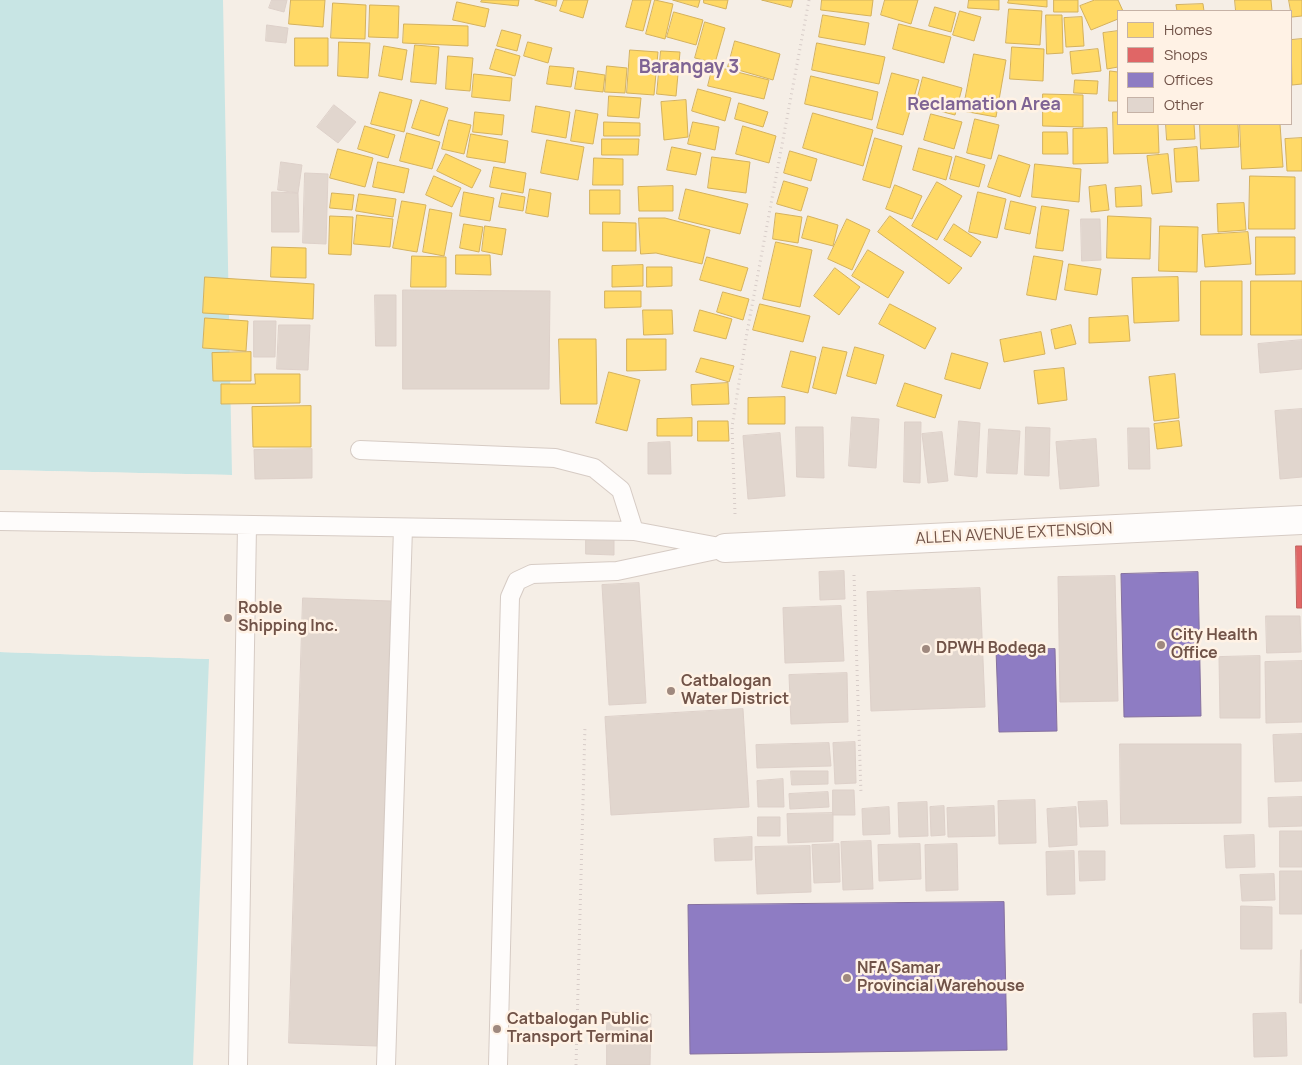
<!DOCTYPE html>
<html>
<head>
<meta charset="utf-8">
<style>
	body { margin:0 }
	#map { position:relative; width:1302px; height:1065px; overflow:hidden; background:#f5eee6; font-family:Manrope,sans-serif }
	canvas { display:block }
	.legend { position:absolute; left:1117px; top:10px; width:175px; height:115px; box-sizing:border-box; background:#fff2e5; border:1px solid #c6b2a6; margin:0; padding:6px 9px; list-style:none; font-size:15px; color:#715348 }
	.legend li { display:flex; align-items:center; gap:10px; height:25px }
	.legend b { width:25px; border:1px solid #c6b2a6 }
</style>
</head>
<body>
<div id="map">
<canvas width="1302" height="1065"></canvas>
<ul class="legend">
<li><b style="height:14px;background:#ffd966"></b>Homes</li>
<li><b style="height:14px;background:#e06666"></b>Shops</li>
<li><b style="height:14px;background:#8e7cc3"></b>Offices</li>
<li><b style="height:14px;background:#e1d6ce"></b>Other</li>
</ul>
</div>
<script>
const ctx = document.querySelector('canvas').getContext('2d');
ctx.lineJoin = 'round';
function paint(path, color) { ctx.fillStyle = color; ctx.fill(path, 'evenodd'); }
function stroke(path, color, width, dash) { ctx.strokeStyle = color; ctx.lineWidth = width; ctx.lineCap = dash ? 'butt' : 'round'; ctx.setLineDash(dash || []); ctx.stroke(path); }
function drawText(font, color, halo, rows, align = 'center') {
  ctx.font = font + ' Manrope,sans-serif'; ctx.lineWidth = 5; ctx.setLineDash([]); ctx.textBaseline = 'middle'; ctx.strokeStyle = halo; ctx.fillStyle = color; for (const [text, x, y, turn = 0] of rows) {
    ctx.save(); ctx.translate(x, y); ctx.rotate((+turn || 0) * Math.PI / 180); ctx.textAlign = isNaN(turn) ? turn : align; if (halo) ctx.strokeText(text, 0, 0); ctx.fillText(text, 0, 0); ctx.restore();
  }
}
paint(new Path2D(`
	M 0,0 L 223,0 L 232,475 L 0,470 Z
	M 0,652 L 209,659 L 193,1065 L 0,1065 Z`), '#c8e5e4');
paint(new Path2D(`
	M 0,470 L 232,475 L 232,477 L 0,472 Z
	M 0,650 L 209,657 L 210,657 L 209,659 L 0,652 Z`), '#f5eee6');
const homes = new Path2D(`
	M 291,0 L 325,0 L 323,27 L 289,24 Z
	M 482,0 L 519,0 L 518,6 L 481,2 Z
	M 535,0 L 557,0 L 556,6 Z
	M 564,0 L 588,0 L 583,18 L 560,11 Z
	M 633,0 L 651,0 L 643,31 L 626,27 Z
	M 655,0 L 673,4 L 665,39 L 646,34 Z
	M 673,0 L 700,0 L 698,7 Z
	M 704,0 L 728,0 L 726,9 L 704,3 Z
	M 762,0 L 793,0 L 791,7 Z
	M 822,0 L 873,0 L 871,16 L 821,10 Z
	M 885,0 L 918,0 L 911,24 L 881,15 Z
	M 969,0 L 999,0 L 999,10 L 968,8 Z
	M 1009,0 L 1047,0 L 1047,7 L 1008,3 Z
	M 1054,0 L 1078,0 L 1078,12 L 1054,12 Z
	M 1095,0 L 1118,0 L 1123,11 L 1118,11 L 1118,19 L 1091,30 L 1080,6 Z
	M 1235,0 L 1271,0 L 1272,11 L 1236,11 Z
	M 1289,0 L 1302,0 L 1302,16 L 1292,17 Z
	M 457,2 L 489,9 L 485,27 L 453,20 Z
	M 333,3 L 366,5 L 365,39 L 331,38 Z
	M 1203,4 L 1204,11 L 1177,11 L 1176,5 Z
	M 370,5 L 399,6 L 398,38 L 369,37 Z
	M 935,7 L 956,13 L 951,32 L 929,26 Z
	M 1009,9 L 1042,11 L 1040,45 L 1006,43 Z
	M 960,11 L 981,17 L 974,41 L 953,35 Z
	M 674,12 L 703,20 L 696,45 L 667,37 Z
	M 823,15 L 869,23 L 865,45 L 819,37 Z
	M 1046,15 L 1062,15 L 1063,53 L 1047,54 Z
	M 1082,17 L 1084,46 L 1066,47 L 1064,18 Z
	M 705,22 L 725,28 L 715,63 L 695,58 Z
	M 404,24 L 468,26 L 468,46 L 403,43 Z
	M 899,24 L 951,37 L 944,63 L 893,49 Z
	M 502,30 L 521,35 L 517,51 L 497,46 Z
	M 1118,31 L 1118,67 L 1107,69 L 1103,33 Z
	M 295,38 L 328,38 L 328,66 L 295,66 Z
	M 1302,39 L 1302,84 L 1292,85 L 1291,40 Z
	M 735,41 L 780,54 L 773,80 L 728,67 Z
	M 339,42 L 370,43 L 368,78 L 338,76 Z
	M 528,42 L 552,48 L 548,63 L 524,56 Z
	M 817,43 L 885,57 L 879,84 L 812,70 Z
	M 415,45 L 439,47 L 436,84 L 411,82 Z
	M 384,46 L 407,50 L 402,80 L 379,76 Z
	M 1012,47 L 1044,49 L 1043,81 L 1010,79 Z
	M 496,49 L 520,56 L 515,76 L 490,69 Z
	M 1098,49 L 1101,71 L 1072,74 L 1070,52 Z
	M 630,50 L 658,52 L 654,95 L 627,93 Z
	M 661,51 L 680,52 L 676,96 L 657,94 Z
	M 974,54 L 1006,60 L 996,117 L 963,111 Z
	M 448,56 L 473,58 L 470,91 L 446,89 Z
	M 550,66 L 574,68 L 571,87 L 547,84 Z
	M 607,66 L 627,68 L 625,93 L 605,92 Z
	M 713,66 L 769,80 L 764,99 L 708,86 Z
	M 578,71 L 605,75 L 603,92 L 575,89 Z
	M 1110,71 L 1118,72 L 1118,101 L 1109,101 Z
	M 892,73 L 919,80 L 903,135 L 877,128 Z
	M 474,74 L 512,78 L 510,101 L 472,97 Z
	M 811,76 L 878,92 L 872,120 L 805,104 Z
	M 923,77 L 962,88 L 955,115 L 916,105 Z
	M 1075,80 L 1098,81 L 1097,94 L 1074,93 Z
	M 698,89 L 731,98 L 725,121 L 692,111 Z
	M 380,92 L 412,100 L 404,132 L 371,124 Z
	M 1043,94 L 1083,95 L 1083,127 L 1043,126 Z
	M 609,96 L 641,98 L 639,118 L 608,116 Z
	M 421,100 L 448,108 L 439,136 L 412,128 Z
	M 686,100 L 688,137 L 664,140 L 661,102 Z
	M 739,103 L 768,112 L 763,127 L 735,119 Z
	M 536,106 L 570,112 L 566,138 L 532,132 Z
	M 576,110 L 598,114 L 593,144 L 571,141 Z
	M 475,112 L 504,115 L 502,135 L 473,132 Z
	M 1113,112 L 1118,112 L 1118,124 L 1158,124 L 1159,153 L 1114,154 Z
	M 813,113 L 873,130 L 863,166 L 803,148 Z
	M 931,114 L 962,122 L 954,149 L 924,140 Z
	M 975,119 L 999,125 L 991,159 L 967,153 Z
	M 449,120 L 471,125 L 464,154 L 442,149 Z
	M 604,122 L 640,123 L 640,136 L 604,136 Z
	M 693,122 L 719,127 L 715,150 L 688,144 Z
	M 1166,124 L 1194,124 L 1195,139 L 1167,140 Z
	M 1200,124 L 1238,124 L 1239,147 L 1201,149 Z
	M 1240,124 L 1280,124 L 1283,167 L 1242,169 Z
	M 365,126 L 395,135 L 388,158 L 358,149 Z
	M 743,126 L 776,136 L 769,163 L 736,154 Z
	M 1107,128 L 1108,163 L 1073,164 L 1073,129 Z
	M 1043,132 L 1067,132 L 1068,154 L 1043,154 Z
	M 407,133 L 440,142 L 432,169 L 400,161 Z
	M 471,134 L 508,141 L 505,163 L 467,157 Z
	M 875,138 L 902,146 L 890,188 L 863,180 Z
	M 1302,138 L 1302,171 L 1287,171 L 1285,139 Z
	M 602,139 L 639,139 L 638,155 L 602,155 Z
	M 547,140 L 584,147 L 578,180 L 541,173 Z
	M 672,147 L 701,153 L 696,175 L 667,170 Z
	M 1197,147 L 1199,181 L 1176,182 L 1174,149 Z
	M 919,148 L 952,157 L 946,180 L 913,170 Z
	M 338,149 L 373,158 L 365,187 L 330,178 Z
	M 790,151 L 817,159 L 811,181 L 784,173 Z
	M 446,154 L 481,170 L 472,188 L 437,171 Z
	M 1168,154 L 1172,192 L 1152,194 L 1147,156 Z
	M 999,155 L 1030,165 L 1020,197 L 988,187 Z
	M 956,156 L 985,165 L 979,187 L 950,179 Z
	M 712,157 L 750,162 L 746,193 L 708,188 Z
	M 594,158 L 623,159 L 623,185 L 593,185 Z
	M 378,162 L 409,169 L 404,193 L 373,187 Z
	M 1035,164 L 1081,169 L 1079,202 L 1032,197 Z
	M 494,167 L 526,173 L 523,193 L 490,187 Z
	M 434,176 L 461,188 L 452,207 L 426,195 Z
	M 1250,176 L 1295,177 L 1295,229 L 1249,229 Z
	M 784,181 L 808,188 L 801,211 L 777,204 Z
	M 937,182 L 962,196 L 937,240 L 912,226 Z
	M 895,185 L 922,196 L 912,219 L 886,209 Z
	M 1106,185 L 1109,210 L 1091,212 L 1089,187 Z
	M 673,186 L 673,211 L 639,211 L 638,187 Z
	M 1141,186 L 1142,206 L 1116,207 L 1115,188 Z
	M 530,189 L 551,193 L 548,217 L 526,213 Z
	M 686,189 L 748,204 L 740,234 L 679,219 Z
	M 590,190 L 620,190 L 620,214 L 590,214 Z
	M 464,192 L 494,198 L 490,221 L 460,216 Z
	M 978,192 L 1006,199 L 997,238 L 969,232 Z
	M 332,193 L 354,195 L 352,210 L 330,208 Z
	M 502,193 L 525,197 L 523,211 L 499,207 Z
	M 359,194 L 396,199 L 393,217 L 356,211 Z
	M 402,201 L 426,205 L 417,252 L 393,248 Z
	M 1011,201 L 1036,207 L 1030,234 L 1005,229 Z
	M 1244,203 L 1246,230 L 1218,232 L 1217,204 Z
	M 1042,206 L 1069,210 L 1063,251 L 1036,248 Z
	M 430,209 L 452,213 L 444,256 L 423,252 Z
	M 776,213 L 802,217 L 798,243 L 773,239 Z
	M 357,215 L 393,219 L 390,247 L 354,244 Z
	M 330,216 L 353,217 L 351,255 L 329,254 Z
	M 808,216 L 838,225 L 833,246 L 802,238 Z
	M 890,216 L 962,268 L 949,284 L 878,232 Z
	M 1108,216 L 1151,218 L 1150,259 L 1107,258 Z
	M 639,218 L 665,218 L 710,230 L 702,264 L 656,253 L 641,254 Z
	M 847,219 L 870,230 L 852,270 L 828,259 Z
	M 603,222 L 636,223 L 636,251 L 603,251 Z
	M 464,224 L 483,227 L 479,252 L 460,248 Z
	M 954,224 L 981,242 L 971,257 L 944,240 Z
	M 485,226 L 506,229 L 502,255 L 482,251 Z
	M 1160,226 L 1198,227 L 1197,272 L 1159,271 Z
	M 1248,232 L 1251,264 L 1205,267 L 1202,235 Z
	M 1256,237 L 1295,237 L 1295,274 L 1256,275 Z
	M 776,242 L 812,250 L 800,307 L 763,299 Z
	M 272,247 L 306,248 L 306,278 L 271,277 Z
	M 868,250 L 904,272 L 888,298 L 852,276 Z
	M 456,255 L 490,255 L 491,275 L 456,274 Z
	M 412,256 L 446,257 L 446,287 L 411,287 Z
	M 1034,256 L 1063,261 L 1056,300 L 1027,295 Z
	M 707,257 L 748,268 L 741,291 L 700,280 Z
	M 1069,264 L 1101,269 L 1097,295 L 1065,290 Z
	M 643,265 L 643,286 L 612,287 L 612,266 Z
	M 647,267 L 672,267 L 672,286 L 647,287 Z
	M 835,268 L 860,287 L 839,315 L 814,296 Z
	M 205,277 L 314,284 L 313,319 L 203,313 Z
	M 1178,277 L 1179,321 L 1134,323 L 1132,278 Z
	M 1201,281 L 1242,281 L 1242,335 L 1201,335 Z
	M 1251,281 L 1302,281 L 1302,335 L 1251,335 Z
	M 605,291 L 641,291 L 641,307 L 605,308 Z
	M 723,292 L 749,299 L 743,320 L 717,312 Z
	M 760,304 L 810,316 L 803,342 L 753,330 Z
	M 890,304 L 936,328 L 925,349 L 879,324 Z
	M 643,310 L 672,310 L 673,334 L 644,335 Z
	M 700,310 L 732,319 L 726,339 L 694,331 Z
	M 1128,316 L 1130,341 L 1089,343 L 1089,318 Z
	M 205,318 L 248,321 L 246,351 L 203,348 Z
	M 1071,325 L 1076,344 L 1055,349 L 1051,330 Z
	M 1041,332 L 1045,354 L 1004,362 L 1000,340 Z
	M 559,339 L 596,339 L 597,404 L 561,404 Z
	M 627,339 L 666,339 L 666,370 L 627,371 Z
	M 823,347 L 847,352 L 836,394 L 813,388 Z
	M 855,347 L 884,355 L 876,384 L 847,376 Z
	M 791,351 L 816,357 L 808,393 L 782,387 Z
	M 251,352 L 251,381 L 213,381 L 212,353 Z
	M 952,353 L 988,363 L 980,389 L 945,379 Z
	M 701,358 L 734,366 L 729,382 L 696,372 Z
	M 1064,368 L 1067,400 L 1038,404 L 1034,371 Z
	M 609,372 L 640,380 L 627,431 L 596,423 Z
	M 255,374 L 300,374 L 300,403 L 221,404 L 221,384 L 255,384 Z
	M 1175,374 L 1179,418 L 1154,421 L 1149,377 Z
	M 728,383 L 729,404 L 692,405 L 691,385 Z
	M 905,383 L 942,395 L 935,418 L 897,406 Z
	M 785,397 L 785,424 L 748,424 L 748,398 Z
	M 311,406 L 311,447 L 253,447 L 252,407 Z
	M 692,418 L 692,436 L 657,436 L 657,419 Z
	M 698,421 L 728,421 L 729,441 L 698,441 Z
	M 1179,421 L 1182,446 L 1157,449 L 1154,424 Z`);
paint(homes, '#ffd966');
stroke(homes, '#d4b15d', 1);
const shops = new Path2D(`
	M 1296,546 L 1302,546 L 1302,608 L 1297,608 Z`);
paint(shops, '#e06666');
stroke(shops, '#bf605d', 1);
const offices = new Path2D(`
	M 1198,572 L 1201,716 L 1124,717 L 1121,574 Z
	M 1055,649 L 1057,731 L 999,732 L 996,650 Z
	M 1004,902 L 1007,1050 L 690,1054 L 688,905 Z`);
paint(offices, '#8e7cc3');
stroke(offices, '#85709e', 1);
const building = new Path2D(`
	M 272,0 L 287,0 L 284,12 L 269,8 Z
	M 267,25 L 288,28 L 286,43 L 266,41 Z
	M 334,105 L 356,122 L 338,143 L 317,127 Z
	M 281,162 L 302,165 L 298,193 L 278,190 Z
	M 305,173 L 328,174 L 326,244 L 303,243 Z
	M 272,192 L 298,193 L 299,232 L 272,232 Z
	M 1081,219 L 1100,219 L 1101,260 L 1082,261 Z
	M 403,290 L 550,291 L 549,389 L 403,389 Z
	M 375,295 L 396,295 L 396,346 L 376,346 Z
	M 254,321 L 276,321 L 275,357 L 254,357 Z
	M 279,325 L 310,325 L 308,370 L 277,369 Z
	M 1302,340 L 1302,369 L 1260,373 L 1258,344 Z
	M 1302,409 L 1302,477 L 1280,479 L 1275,411 Z
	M 852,417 L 879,419 L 876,468 L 849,466 Z
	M 959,421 L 980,423 L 977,477 L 955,475 Z
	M 905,422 L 921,422 L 920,483 L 904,482 Z
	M 796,427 L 823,427 L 824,478 L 797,477 Z
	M 1026,427 L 1050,428 L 1049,476 L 1025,475 Z
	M 1128,428 L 1149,428 L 1150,469 L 1129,469 Z
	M 989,429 L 1020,431 L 1017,474 L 987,473 Z
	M 942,432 L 948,481 L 928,483 L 922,434 Z
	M 780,433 L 785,496 L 748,499 L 743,436 Z
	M 1096,439 L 1099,486 L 1060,489 L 1056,442 Z
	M 670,442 L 671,474 L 648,474 L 648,443 Z
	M 312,449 L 312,478 L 255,479 L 254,450 Z
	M 586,538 L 614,538 L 614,555 L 586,554 Z
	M 844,571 L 845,599 L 820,600 L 819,572 Z
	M 1115,576 L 1118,701 L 1060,702 L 1058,577 Z
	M 639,583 L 646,703 L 609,705 L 602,585 Z
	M 980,588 L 985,707 L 871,711 L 867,592 Z
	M 303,598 L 391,601 L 377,1046 L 289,1043 Z
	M 841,606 L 844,661 L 785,663 L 783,608 Z
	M 1266,616 L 1300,616 L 1301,652 L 1267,653 Z
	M 1260,656 L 1260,718 L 1220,718 L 1219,657 Z
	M 1302,661 L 1302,722 L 1266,723 L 1265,662 Z
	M 847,673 L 848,722 L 791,724 L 789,675 Z
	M 743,709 L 749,807 L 611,815 L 605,717 Z
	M 1302,734 L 1302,781 L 1275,782 L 1273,735 Z
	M 855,742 L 856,783 L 835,784 L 833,743 Z
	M 829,743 L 831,766 L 757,768 L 756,745 Z
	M 1120,744 L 1241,744 L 1241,823 L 1121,824 Z
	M 791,771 L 828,771 L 828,784 L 792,785 Z
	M 783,779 L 784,807 L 758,807 L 757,781 Z
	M 833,790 L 854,790 L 855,815 L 833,815 Z
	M 828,792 L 829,807 L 790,809 L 789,794 Z
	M 1302,797 L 1302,826 L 1269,827 L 1268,798 Z
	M 1035,800 L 1036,843 L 999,844 L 998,801 Z
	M 1107,801 L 1108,826 L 1080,827 L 1078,802 Z
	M 927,802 L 928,836 L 899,837 L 898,803 Z
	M 944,806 L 945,835 L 931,836 L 930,807 Z
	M 994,806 L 995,836 L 948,837 L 947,808 Z
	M 889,807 L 890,834 L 863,835 L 862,809 Z
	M 1076,807 L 1077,845 L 1049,847 L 1047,809 Z
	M 833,813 L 833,841 L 788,843 L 787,814 Z
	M 758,817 L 780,817 L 780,836 L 758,836 Z
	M 1280,831 L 1302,831 L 1302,867 L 1280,867 Z
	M 1254,835 L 1255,867 L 1226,868 L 1224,836 Z
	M 752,837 L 752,860 L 715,861 L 714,839 Z
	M 871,841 L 873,889 L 843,890 L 841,842 Z
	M 839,844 L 840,882 L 814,883 L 812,845 Z
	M 920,844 L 921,879 L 879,881 L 878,845 Z
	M 957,844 L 958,890 L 926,891 L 925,845 Z
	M 810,846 L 811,892 L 757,894 L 755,847 Z
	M 1074,851 L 1075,894 L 1047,895 L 1046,852 Z
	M 1079,851 L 1105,851 L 1105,880 L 1080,881 Z
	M 1280,871 L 1302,871 L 1302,914 L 1280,914 Z
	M 1274,874 L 1275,900 L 1242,901 L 1240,875 Z
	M 1241,906 L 1272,907 L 1272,949 L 1241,949 Z
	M 1301,950 L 1302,950 L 1302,1003 L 1300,1003 Z
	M 607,1012 L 651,1014 L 650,1065 L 607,1065 Z
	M 1286,1013 L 1287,1056 L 1254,1057 L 1253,1014 Z`);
paint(building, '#e1d6ce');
stroke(building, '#ddd0c9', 1);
const lane = new Path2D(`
	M 360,450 L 555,458 L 594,468 L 621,490 L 634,531
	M 0,521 L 634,531 L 725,548
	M 238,1065 L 247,526
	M 386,1065 L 403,528
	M 498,1065 L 510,597 L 517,581 L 532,574 L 617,571 L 716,550`);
const street = new Path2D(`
	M 725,548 L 1302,520`);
stroke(lane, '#d6cbc4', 20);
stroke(street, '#d6cbc4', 30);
stroke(new Path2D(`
	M 735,514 L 732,427 L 746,338 L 809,0
	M 854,575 L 861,794
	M 576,1065 L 585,726`), '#d7ccc8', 3, [1, 4]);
stroke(lane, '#fefcfb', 18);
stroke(street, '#fefcfb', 28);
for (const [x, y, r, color] of [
	[228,618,5,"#9f897f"],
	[1161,645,5,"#9f897f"],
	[926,649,5,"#9f897f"],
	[671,691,5,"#9f897f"],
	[847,978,5,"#9f897f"],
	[497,1029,5,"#9f897f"]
]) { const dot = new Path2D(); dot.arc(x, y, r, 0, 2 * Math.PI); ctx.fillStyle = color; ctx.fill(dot); stroke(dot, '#fff2e5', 2); }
drawText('16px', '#715348', '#fff2e5', [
	["ALLEN AVENUE EXTENSION",1014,534,-3]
]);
drawText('bold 16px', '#715348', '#fff2e5', [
	["Roble",238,609],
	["Shipping Inc.",238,627],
	["City Health",1171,636],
	["Office",1171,654],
	["DPWH Bodega",936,649],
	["Catbalogan",681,682],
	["Water District",681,700],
	["NFA Samar",857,969],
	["Provincial Warehouse",857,987],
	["Catbalogan Public",507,1020],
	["Transport Terminal",507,1038]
], 'left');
drawText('bold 18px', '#7f6494', '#fff2e5', [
	["Reclamation Area",984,105]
]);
drawText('bold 19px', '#7f6494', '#fff2e5', [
	["Barangay 3",689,68]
]);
</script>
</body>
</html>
